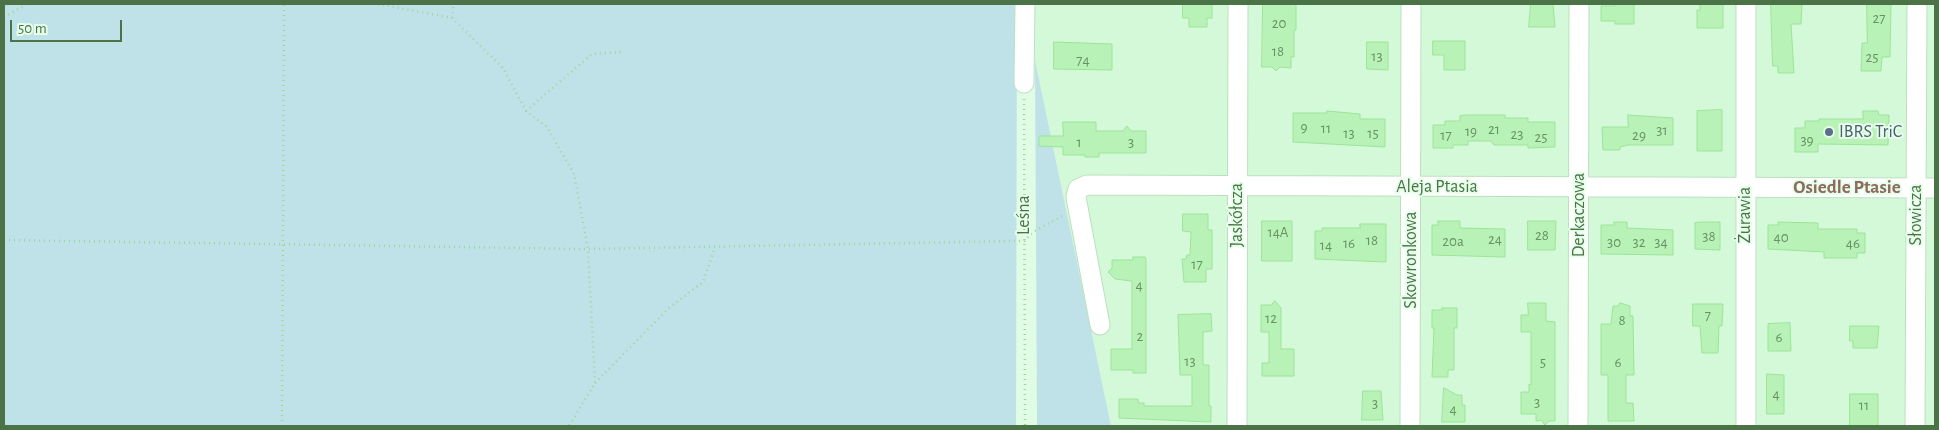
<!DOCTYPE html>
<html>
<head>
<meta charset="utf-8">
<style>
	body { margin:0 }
	#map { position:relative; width:1939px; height:430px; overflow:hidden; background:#e0fce5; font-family:"Alegreya Sans",sans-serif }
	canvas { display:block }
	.frame { position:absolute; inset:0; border:5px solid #4b7347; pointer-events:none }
	.scale { position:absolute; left:10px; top:20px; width:112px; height:22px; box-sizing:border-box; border:2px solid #4b7347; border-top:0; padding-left:6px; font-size:15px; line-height:18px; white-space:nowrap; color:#4b7347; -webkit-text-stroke:4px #e6ffea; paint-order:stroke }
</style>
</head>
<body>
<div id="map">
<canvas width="1939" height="430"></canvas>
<div class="frame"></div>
<div class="scale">50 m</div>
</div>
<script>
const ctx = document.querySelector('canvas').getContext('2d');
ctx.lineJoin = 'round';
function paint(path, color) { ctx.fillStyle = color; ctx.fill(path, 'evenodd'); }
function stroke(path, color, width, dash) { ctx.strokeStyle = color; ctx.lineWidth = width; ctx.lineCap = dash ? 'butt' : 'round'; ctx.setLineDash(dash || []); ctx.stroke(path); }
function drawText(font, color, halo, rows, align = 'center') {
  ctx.font = font + ' "Alegreya Sans",sans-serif'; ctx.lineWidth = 4; ctx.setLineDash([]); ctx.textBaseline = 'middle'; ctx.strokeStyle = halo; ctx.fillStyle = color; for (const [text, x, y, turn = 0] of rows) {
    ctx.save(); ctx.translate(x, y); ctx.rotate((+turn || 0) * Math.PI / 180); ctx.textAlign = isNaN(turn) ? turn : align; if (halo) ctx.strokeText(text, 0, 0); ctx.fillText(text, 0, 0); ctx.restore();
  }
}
paint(new Path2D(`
	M 1035,4 L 1935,4 L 1935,426 L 1111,426 L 1035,60 Z`), '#d4f9d9');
paint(new Path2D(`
	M 4,4 L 1017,4 L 1016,426 L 4,426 Z
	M 1035,60 L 1111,426 L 1037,426 Z`), '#bfe2e9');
const building = new Path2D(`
	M 1183,4 L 1212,4 L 1212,18 L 1207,18 L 1207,27 L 1189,27 L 1189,18 L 1183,18 Z
	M 1263,4 L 1296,4 L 1296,30 L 1294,30 L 1294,57 L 1291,57 L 1291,68 L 1280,67 L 1276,71 L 1272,67 L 1262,67 Z
	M 1531,4 L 1553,4 L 1555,27 L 1529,27 Z
	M 1615,4 L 1634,4 L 1634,24 L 1615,24 L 1615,21 L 1601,21 L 1601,6 L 1615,6 Z
	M 1700,4 L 1723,4 L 1723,28 L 1697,28 L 1697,10 L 1700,10 Z
	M 1771,4 L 1802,4 L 1801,24 L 1791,24 L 1794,73 L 1778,73 L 1778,66 L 1773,66 Z
	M 1867,4 L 1891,4 L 1890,57 L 1882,57 L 1881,71 L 1861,71 L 1862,43 L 1867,43 Z
	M 1433,41 L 1465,41 L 1465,70 L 1444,70 L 1444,55 L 1433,55 Z
	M 1054,42 L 1112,44 L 1112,70 L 1054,69 Z
	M 1367,42 L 1388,42 L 1388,70 L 1367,69 Z
	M 1722,110 L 1722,151 L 1697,151 L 1697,111 Z
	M 1327,111 L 1360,114 L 1360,119 L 1385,119 L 1385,147 L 1293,142 L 1293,113 L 1327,113 Z
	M 1863,111 L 1878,111 L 1879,115 L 1889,115 L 1888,145 L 1818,144 L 1818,152 L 1795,152 L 1795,128 L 1805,128 L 1805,121 L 1819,121 L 1819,119 L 1863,119 Z
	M 1467,115 L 1505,115 L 1505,118 L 1528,118 L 1528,122 L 1555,122 L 1555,147 L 1528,148 L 1528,145 L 1494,145 L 1491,141 L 1468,141 L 1468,145 L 1453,145 L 1453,148 L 1433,148 L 1433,125 L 1445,125 L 1445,121 L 1460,121 L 1460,116 Z
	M 1628,115 L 1673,118 L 1673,145 L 1628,145 L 1620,147 L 1620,150 L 1603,150 L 1602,127 L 1628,127 Z
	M 1063,122 L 1096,122 L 1096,131 L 1123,131 L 1127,126 L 1131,131 L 1146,131 L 1146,153 L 1099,153 L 1099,157 L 1085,157 L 1085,155 L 1063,155 L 1063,147 L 1039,146 L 1039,136 L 1063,136 Z
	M 1183,214 L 1208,214 L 1208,230 L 1212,230 L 1212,269 L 1206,269 L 1206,282 L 1184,282 L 1182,259 L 1186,259 L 1187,255 L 1190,255 L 1191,232 L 1183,231 Z
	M 1262,221 L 1292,221 L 1292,261 L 1262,261 Z
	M 1438,221 L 1460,221 L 1460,228 L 1505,229 L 1505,257 L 1432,255 L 1432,225 L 1438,225 Z
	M 1528,221 L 1556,221 L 1555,250 L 1528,250 Z
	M 1614,222 L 1627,222 L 1627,228 L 1673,230 L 1673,255 L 1601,254 L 1601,225 L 1614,225 Z
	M 1703,222 L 1720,222 L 1720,250 L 1695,249 L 1695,223 Z
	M 1778,222 L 1818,223 L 1818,229 L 1857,229 L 1857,233 L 1865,233 L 1865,253 L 1857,253 L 1857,258 L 1824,258 L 1824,252 L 1768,249 L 1768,225 L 1779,225 Z
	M 1360,224 L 1386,224 L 1386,262 L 1315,259 L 1315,231 L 1322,231 L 1322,228 L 1360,228 Z
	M 1133,257 L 1145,257 L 1146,260 L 1146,373 L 1133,373 L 1133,370 L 1111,370 L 1111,349 L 1132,349 L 1132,281 L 1115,279 L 1108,272 L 1112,268 L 1112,260 L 1133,260 Z
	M 1275,301 L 1281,308 L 1281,349 L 1294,349 L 1294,376 L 1262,376 L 1262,363 L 1269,363 L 1269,332 L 1261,332 L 1261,305 L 1271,305 Z
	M 1528,303 L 1546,303 L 1546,321 L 1555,322 L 1555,421 L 1549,421 L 1545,425 L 1541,420 L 1536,421 L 1536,414 L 1521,414 L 1521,392 L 1529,392 L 1529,384 L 1531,385 L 1531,332 L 1521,332 L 1521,315 L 1528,315 Z
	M 1620,303 L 1630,306 L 1630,316 L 1633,316 L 1634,375 L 1626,375 L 1626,403 L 1633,403 L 1634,421 L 1608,421 L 1608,375 L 1601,375 L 1601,324 L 1611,324 L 1613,306 L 1618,306 Z
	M 1693,304 L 1723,304 L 1722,326 L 1719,326 L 1718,353 L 1702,353 L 1700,326 L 1693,326 Z
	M 1442,308 L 1457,308 L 1457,328 L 1454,328 L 1454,370 L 1448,370 L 1448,377 L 1432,377 L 1434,328 L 1432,328 L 1432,310 L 1442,310 Z
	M 1211,314 L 1212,331 L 1203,332 L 1203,365 L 1209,365 L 1209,406 L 1211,406 L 1211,422 L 1119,418 L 1119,399 L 1138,399 L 1138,403 L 1144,403 L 1144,406 L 1192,406 L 1192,375 L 1180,375 L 1178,315 Z
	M 1790,323 L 1791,351 L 1768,351 L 1768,324 Z
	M 1850,326 L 1879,326 L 1877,348 L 1853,348 L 1853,341 L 1850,341 Z
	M 1767,374 L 1784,375 L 1784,414 L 1767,414 Z
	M 1444,388 L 1457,395 L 1462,395 L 1462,405 L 1465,405 L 1465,422 L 1442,422 Z
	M 1363,391 L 1381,391 L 1383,420 L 1362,420 Z
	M 1850,394 L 1878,394 L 1878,426 L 1850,426 Z`);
paint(building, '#b9f2b7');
stroke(building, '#9ce498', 1);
const minor = new Path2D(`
	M 1746,4 L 1746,426
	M 1024,83 L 1025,4
	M 1100,325 L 1076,197 L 1078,189 L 1087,185 L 1935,188
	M 1237,426 L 1238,4
	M 1410,426 L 1411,4
	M 1578,426 L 1579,4
	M 1915,426 L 1917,4`);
stroke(minor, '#bce0be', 21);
stroke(new Path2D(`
	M 378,4 L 452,18 L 503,68 L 526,111 L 547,127 L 574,174 L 588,249 L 595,383 L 569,426
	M 4,17 L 27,4
	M 452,18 L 454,4
	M 1024,99 L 1025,426
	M 526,111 L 592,54 L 622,52
	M 4,240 L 588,249 L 1015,241 L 1024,241 L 1033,232 L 1064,215
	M 595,383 L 670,307 L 703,282 L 715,247
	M 282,426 L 284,4`), '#9ed69b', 2.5, [1, 4]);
stroke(minor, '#fff', 19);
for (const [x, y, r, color] of [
	[1829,132,5,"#5c6f8a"]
]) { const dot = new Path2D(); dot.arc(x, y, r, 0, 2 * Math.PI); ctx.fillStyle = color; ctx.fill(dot); stroke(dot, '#e6ffea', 2); }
drawText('15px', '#669363', null, [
	["27",1879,18],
	["20",1279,23],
	["18",1278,51],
	["13",1377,56],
	["25",1872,57],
	["74",1083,60],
	["9",1304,127],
	["11",1326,128],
	["21",1494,129],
	["31",1662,130],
	["19",1471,131],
	["13",1349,133],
	["15",1373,133],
	["23",1517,134],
	["17",1446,135],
	["29",1639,135],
	["25",1541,137],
	["39",1807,140],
	["1",1079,142],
	["3",1131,142],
	["14A",1278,232],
	["28",1542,235],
	["38",1709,236],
	["40",1781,237],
	["24",1495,239],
	["18",1372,240],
	["20a",1453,241],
	["30",1614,242],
	["32",1639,242],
	["34",1661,242],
	["16",1349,243],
	["46",1853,243],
	["14",1326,245],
	["17",1197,264],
	["4",1139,285],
	["7",1708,315],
	["12",1271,318],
	["8",1622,320],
	["2",1140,336],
	["6",1779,337],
	["13",1190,361],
	["5",1543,362],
	["6",1618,362],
	["4",1776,394],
	["3",1537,402],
	["3",1375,403],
	["11",1864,405],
	["4",1453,409]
]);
drawText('18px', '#4e5e75', '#e6ffea', [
	["IBRS TriC",1839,132]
], 'left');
drawText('18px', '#4b7347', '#e6ffea', [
	["Aleja Ptasia",1437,187],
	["Leśna",1024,215,-90],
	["Jaskółcza",1237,215,-90],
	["Derkaczowa",1579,215,-90],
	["Żurawia",1745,215,-90],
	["Słowicza",1916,215,-90],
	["Skowronkowa",1411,260,-90]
]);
drawText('bold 19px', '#8f6a5f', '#e6ffea', [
	["Osiedle Ptasie",1847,187]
]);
</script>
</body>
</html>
